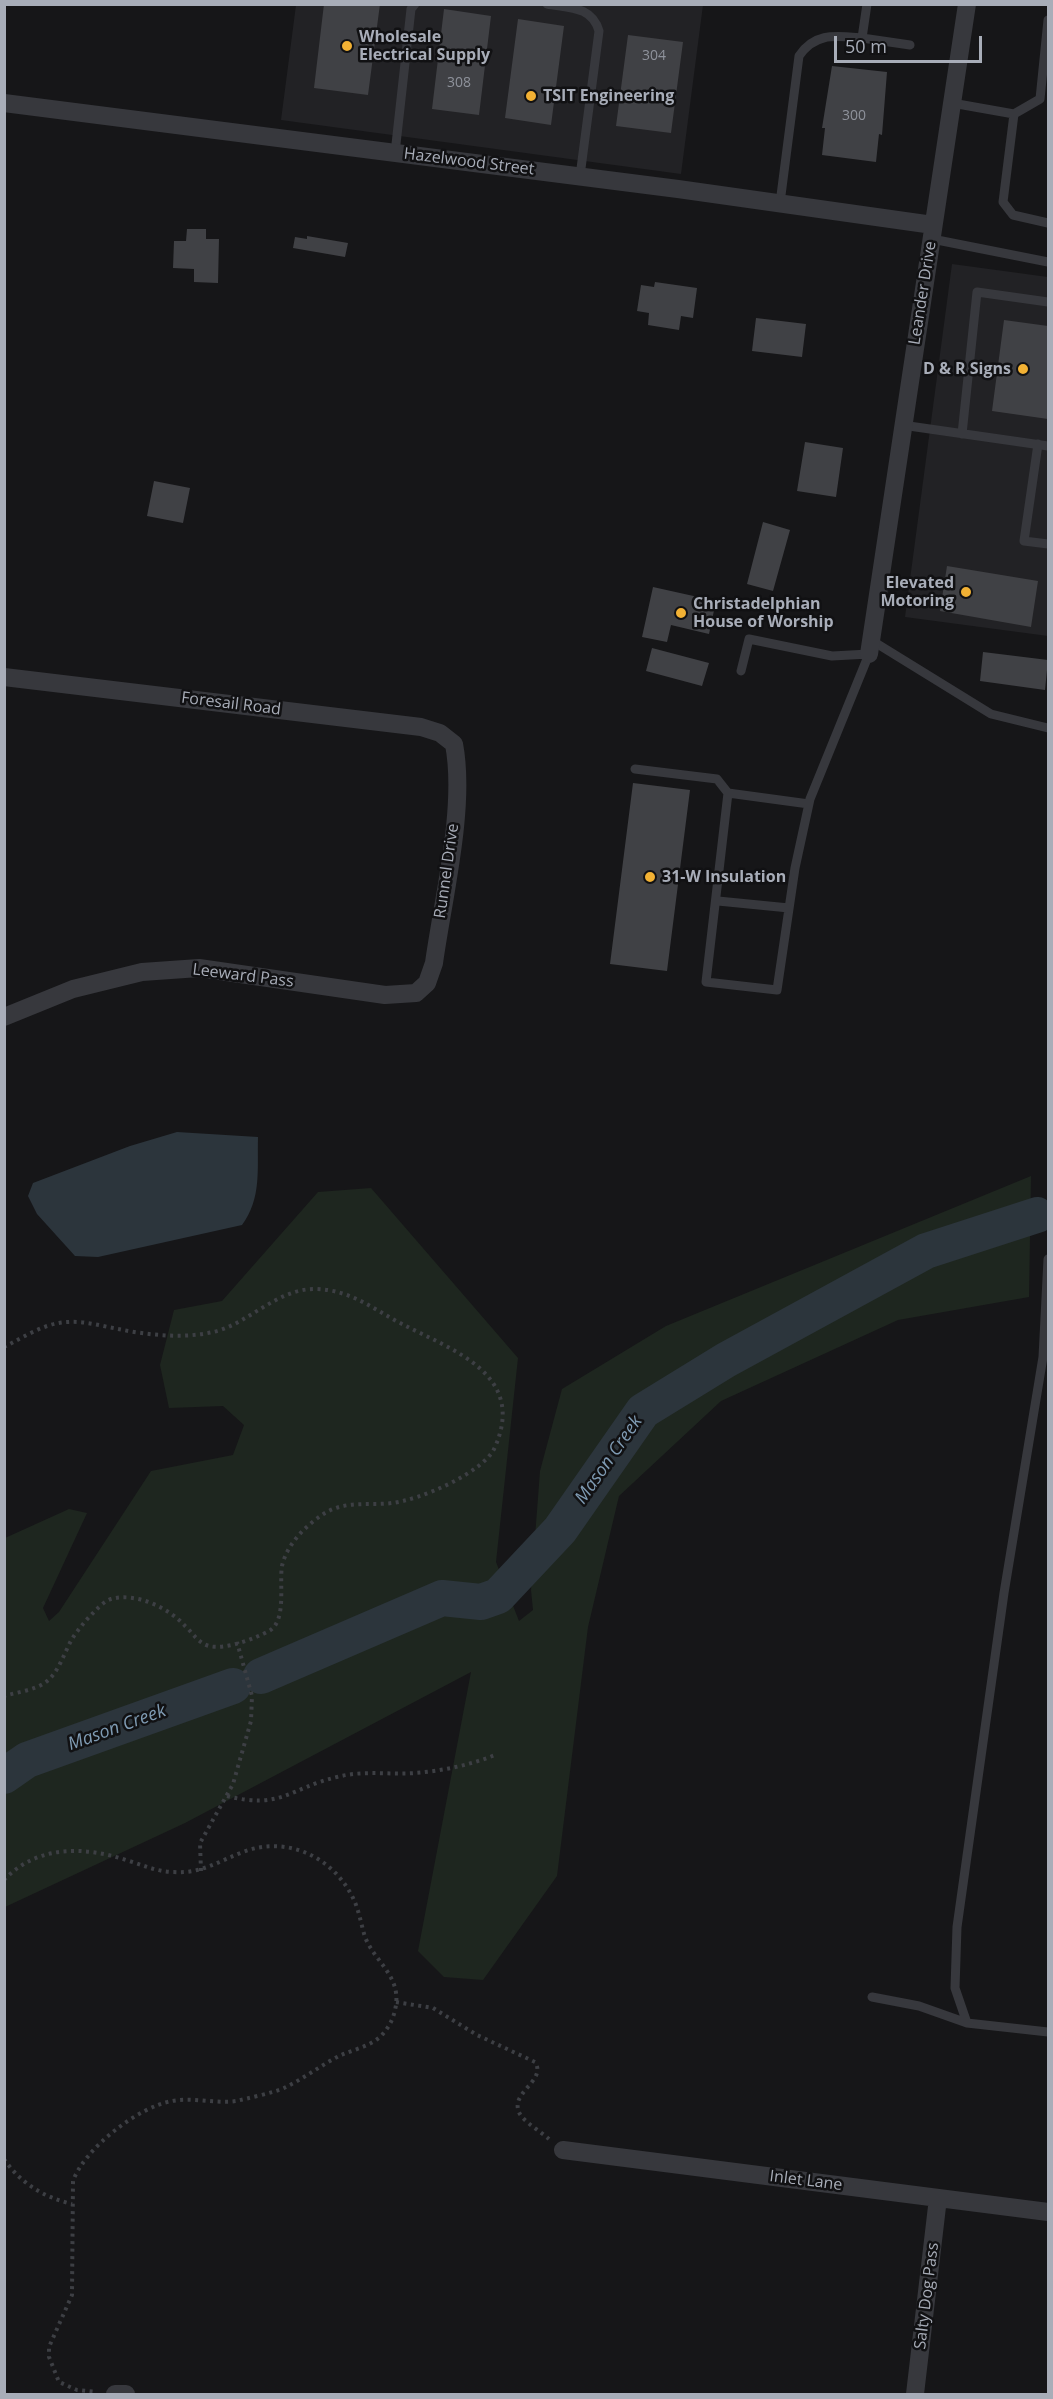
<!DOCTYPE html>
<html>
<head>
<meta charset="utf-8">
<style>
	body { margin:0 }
	#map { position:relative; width:1053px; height:2399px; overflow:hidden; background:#161618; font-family:"Open Sans",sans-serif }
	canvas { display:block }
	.frame { position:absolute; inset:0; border:6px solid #a8adb8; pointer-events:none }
	.scale { position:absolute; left:834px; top:36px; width:148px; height:27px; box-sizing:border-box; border:3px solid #a8adb8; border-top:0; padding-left:8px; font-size:18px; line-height:21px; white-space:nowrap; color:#a8adb8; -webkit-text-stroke:4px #111113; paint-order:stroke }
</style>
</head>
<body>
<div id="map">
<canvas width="1053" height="2399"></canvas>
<div class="frame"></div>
<div class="scale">50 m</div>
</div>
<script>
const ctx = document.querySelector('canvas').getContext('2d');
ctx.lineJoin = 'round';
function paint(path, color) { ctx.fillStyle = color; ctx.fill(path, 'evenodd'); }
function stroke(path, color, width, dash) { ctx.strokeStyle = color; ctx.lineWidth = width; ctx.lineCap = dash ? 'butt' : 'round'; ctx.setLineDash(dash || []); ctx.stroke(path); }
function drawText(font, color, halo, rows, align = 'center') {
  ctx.font = font + ' "Open Sans",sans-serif'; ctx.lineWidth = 5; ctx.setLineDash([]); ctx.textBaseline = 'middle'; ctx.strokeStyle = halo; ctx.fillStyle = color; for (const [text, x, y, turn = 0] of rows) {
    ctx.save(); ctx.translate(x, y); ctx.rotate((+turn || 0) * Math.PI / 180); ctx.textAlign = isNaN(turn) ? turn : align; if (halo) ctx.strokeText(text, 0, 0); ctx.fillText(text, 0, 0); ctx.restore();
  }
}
paint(new Path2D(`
	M 296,5 L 703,5 L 681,174 L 281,120 Z
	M 952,264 L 1048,277 L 1048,636 L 905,617 Z`), '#222225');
paint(new Path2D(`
	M 1031,1176 L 1029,1297 L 898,1320 L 721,1401 L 619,1496 L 588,1627 L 557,1876 L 483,1980 L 444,1977 L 418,1951 L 471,1672 L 185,1823 L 5,1907 L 5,1538 L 69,1509 L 87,1513 L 43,1608 L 49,1621 L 59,1612 L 151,1471 L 233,1455 L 244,1425 L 223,1406 L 169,1408 L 160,1365 L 174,1310 L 222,1301 L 318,1192 L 371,1188 L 518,1358 L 496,1562 L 519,1621 L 533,1610 L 531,1590 L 540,1471 L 562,1389 L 666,1326 Z`), '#1e261f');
paint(new Path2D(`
	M 177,1132 L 258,1137 C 257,1169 262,1198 242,1225 L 98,1257 L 75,1256 L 37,1214 L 28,1196 L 33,1183 L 130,1146 Z`), '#2c353c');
stroke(new Path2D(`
	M 261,1676 L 442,1598 L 481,1602 L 498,1596 L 560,1530 L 643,1411 L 726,1360 L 926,1251 L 1037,1215
	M 4,1776 L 27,1760 L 233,1686`), '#2c353c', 36);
paint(new Path2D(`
	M 324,4 L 380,4 L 368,95 L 314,88 Z
	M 444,9 L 491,16 L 479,115 L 432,109 Z
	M 518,19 L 564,26 L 551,125 L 505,118 Z
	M 628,35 L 683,42 L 671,133 L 616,126 Z
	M 832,66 L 887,72 L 882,135 L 879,134 L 876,162 L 822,155 L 825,128 L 822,128 Z
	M 187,229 L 206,229 L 206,239 L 219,239 L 218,283 L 194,282 L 194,269 L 173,268 L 174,241 L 186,241 Z
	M 307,236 L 348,243 L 345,257 L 293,248 L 295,237 L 307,239 Z
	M 655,282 L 697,288 L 693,318 L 681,316 L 679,330 L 648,325 L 649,313 L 637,311 L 641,285 L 654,287 Z
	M 756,318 L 806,324 L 802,357 L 752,351 Z
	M 1004,320 L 1048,326 L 1048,419 L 992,411 Z
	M 805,442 L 843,448 L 836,497 L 797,491 Z
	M 154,481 L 190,488 L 183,523 L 147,516 Z
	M 763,522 L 790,530 L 773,591 L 747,584 Z
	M 947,566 L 1038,581 L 1031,627 L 940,611 Z
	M 653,587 L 716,601 L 709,634 L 671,625 L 667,642 L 642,637 Z
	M 652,648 L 709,663 L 702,686 L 646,671 Z
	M 983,652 L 1048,660 L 1045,690 L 980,681 Z
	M 633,783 L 690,790 L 667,971 L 610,964 Z`), '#404145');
stroke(new Path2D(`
	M 4,1347 C 24,1337 46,1322 69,1322 C 85,1321 102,1326 118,1329 C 148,1335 183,1339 213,1332 C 249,1324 277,1288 316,1289 C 351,1290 373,1309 402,1324 C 452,1350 527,1374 495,1447 C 484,1473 419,1500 392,1503 C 369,1506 347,1500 325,1513 C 306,1525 287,1544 282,1566 C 279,1584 287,1621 269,1631 C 254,1639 225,1650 209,1646 C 198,1643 193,1633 185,1626 C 169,1608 136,1592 111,1599 C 105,1601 100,1606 96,1610 C 87,1619 79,1628 72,1639 C 64,1653 59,1672 46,1682 C 35,1690 18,1692 4,1696
	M 227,1796 C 281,1810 290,1788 337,1777 C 363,1770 389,1775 415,1773 C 442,1771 470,1765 495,1755
	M 201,1871 L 200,1843 L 233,1784 L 251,1721 L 252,1696 L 237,1642
	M 4,1880 C 37,1845 84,1846 126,1860 C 143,1865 157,1872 174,1872 C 201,1874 219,1861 243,1852 C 287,1835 333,1857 353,1898 C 359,1910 361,1924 365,1937 C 375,1962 400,1975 396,2005 C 394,2018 389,2028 380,2037 C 368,2047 352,2050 339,2056 C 320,2066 303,2079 284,2088 C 276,2092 245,2099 236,2101 C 215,2104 194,2097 172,2101 C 138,2107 85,2148 73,2181 L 72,2295 L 49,2347 L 49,2357 L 59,2382 L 77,2390 L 97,2392
	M 396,2002 L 433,2008 L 477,2035 L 535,2062 C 548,2082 504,2094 522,2117 C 529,2125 541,2132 549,2139
	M 4,2159 C 21,2184 44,2197 72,2204`), '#3d3f44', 4, [3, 4.5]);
stroke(new Path2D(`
	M 547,4 C 569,8 592,6 599,31 L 580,176
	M 862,38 L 910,45
	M 1040,99 L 1014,114 L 1003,202 L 1013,215 L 1048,223
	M 1040,99 L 1048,20
	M 952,103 L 1014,114
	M 395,153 L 411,9 L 415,4
	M 780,203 L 799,56 C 815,32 836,36 862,38 L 867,4
	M 932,239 L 1048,262
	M 902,425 L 1048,446
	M 962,434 L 977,292 L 1048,302
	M 1038,444 L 1024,541 L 1048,544
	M 871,640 L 991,714 L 1048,728
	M 741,671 L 749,639 L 832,656 L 869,654 L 810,799 L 795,868 L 777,990 L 706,982 L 728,793 L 809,804
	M 635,769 L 717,779 L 728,793
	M 718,901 L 789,908
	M 872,1997 L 919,2006 L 967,2023 L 1048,2032
	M 967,2023 L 955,1988 L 957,1927 L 1004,1593 L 1043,1357 L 1048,1259`), '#37383d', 9);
stroke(new Path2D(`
	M 4,103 L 678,189 L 933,225
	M 869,654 L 967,4
	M 4,677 L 421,727 L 440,733 L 454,744 C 466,807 443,898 434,963 L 427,983 L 416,993 L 385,995 L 199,968 L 142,972 L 73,989 L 4,1017
	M 563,2150 L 1048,2212
	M 115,2394 L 126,2394
	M 915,2394 L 938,2198`), '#37383d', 18);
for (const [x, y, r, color] of [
	[347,46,6,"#f2b134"],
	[531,96,6,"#f2b134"],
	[1023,369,6,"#f2b134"],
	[966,592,6,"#f2b134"],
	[681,613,6,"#f2b134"],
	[650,877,6,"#f2b134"]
]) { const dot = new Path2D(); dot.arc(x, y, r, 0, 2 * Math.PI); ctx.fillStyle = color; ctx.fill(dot); stroke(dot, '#111113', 2); }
drawText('14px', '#8e929b', null, [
	["304",654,56],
	["308",459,83],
	["300",854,116]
]);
drawText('bold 16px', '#a8adb8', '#111113', [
	["Wholesale",359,37],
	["Electrical Supply",359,55],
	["TSIT Engineering",543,96],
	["D & R Signs",1011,369,"right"],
	["Elevated",954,583,"right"],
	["Motoring",954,601,"right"],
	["Christadelphian",693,604],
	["House of Worship",693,622],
	["31-W Insulation",662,877]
], 'left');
drawText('16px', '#a8adb8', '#111113', [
	["Hazelwood Street",469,162,7],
	["Leander Drive",923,293,-81],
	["Foresail Road",231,704,7],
	["Runnel Drive",447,871,-82],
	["Leeward Pass",243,976,7],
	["Inlet Lane",806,2181,7],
	["Salty Dog Pass",927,2296,-83]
]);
drawText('italic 18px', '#7f9bb3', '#111113', [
	["Mason Creek",609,1460,-55],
	["Mason Creek",117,1728,-20]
]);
</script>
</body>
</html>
